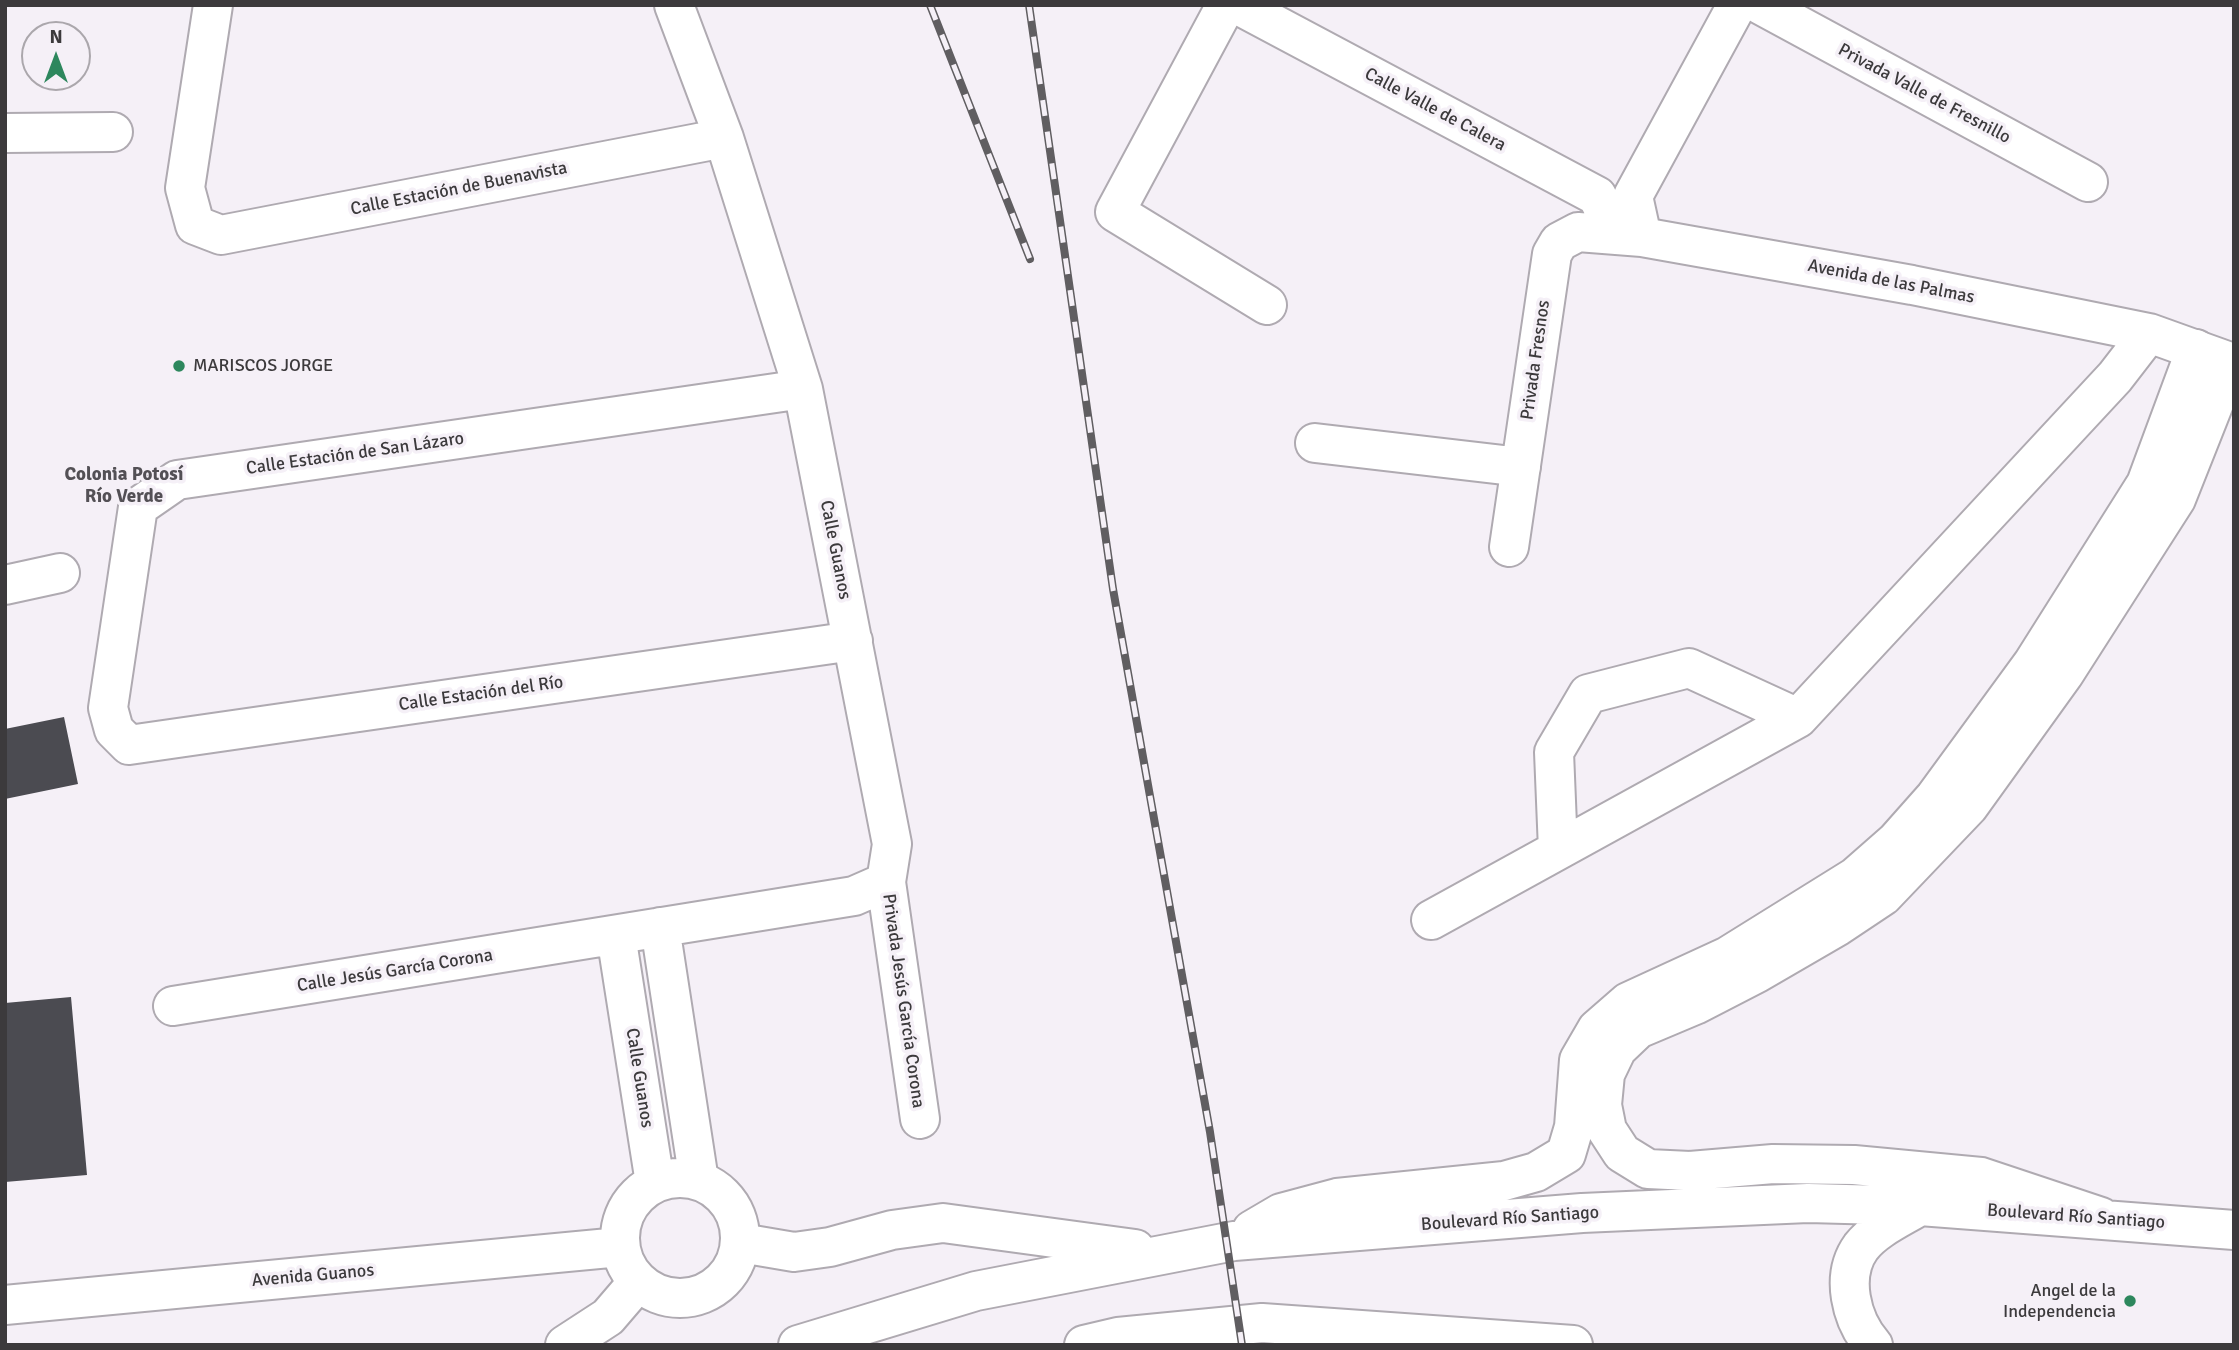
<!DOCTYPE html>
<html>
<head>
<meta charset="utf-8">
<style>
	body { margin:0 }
	#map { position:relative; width:2239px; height:1350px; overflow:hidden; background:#f5f0f7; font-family:Signika,sans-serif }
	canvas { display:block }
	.frame { position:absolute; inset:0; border:7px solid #3c3a3c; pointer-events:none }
	.north { position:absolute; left:21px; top:21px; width:70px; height:70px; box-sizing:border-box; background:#f5f0f7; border:2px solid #aba7ac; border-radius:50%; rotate:0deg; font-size:19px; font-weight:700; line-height:28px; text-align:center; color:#3c3a3c }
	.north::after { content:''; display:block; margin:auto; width:24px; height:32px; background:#2d875d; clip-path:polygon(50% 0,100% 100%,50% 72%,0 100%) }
</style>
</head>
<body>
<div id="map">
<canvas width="2239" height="1350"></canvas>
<div class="frame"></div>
<div class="north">N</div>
</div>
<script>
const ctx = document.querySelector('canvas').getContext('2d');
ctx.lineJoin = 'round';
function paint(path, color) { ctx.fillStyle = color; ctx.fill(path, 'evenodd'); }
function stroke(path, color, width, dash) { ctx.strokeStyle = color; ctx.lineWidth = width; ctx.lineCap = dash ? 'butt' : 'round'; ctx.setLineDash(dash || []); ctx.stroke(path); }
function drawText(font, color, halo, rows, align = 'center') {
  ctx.font = font + ' Signika,sans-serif'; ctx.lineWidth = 7; ctx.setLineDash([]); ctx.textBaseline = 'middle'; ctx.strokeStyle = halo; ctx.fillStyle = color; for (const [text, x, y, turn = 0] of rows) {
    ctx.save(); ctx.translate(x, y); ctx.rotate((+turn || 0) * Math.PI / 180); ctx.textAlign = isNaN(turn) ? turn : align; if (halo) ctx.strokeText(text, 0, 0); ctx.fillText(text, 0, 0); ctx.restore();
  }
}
paint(new Path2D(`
	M 64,717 L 78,784 L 5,799 L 5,729 Z
	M 71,997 L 87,1175 L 5,1182 L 5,1003 Z`), '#4b4b51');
const minor = new Path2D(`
	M 213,5 L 185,188 L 195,225 L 221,235 L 724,138
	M 674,5 L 724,138 L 803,389 L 892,844 L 886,882 L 920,1119
	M 1226,5 L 1115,212 L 1267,305
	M 1238,5 L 1597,196 L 1608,218 L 1610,232
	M 1761,5 L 2088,182
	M 5,133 L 113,132
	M 1642,237 L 1633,196 L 1737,5
	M 803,389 L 177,480 L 138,507 L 108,708 L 114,730 L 129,745 L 853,641
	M 1315,443 L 1521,467
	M 1509,547 L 1552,254 L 1559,242 L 1578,232 L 1642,237 L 1912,285 L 2149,333 L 2227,361
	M 5,585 L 60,573
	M 1558,850 L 1554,752 L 1588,694 L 1689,668 L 1798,718
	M 1431,920 L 1798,718 L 2115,377 L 2149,333
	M 660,927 L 699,1181
	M 616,935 L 655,1183
	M 173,1006 L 854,896 L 886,882
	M620 1238a60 60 0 1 1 120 0a60 60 0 1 1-120 0Z
	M 5,1305 L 620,1247`);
const major = new Path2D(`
	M 2101,1217 L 1981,1177 L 1854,1165 L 1773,1164 L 1690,1171 L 1648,1169 L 1622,1153 L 1607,1130 L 1602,1105 L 1605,1074 L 1617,1049 L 1638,1029 L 1695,1005 L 1757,973 L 1838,926 L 1883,896 L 1969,806 L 2064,674 L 2176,499 L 2230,363
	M 1252,1230 L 1281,1213 L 1337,1198 L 1504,1181 L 1536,1172 L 1566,1154 L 1574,1127 L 1579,1060 L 1597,1029 L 1628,1002 L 1728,956 L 1855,877 L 1896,841 L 1935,797 L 2033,663 L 2146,484 L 2196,349
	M 741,1243 L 794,1252 L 830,1247 L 892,1230 L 943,1223 L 1135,1249
	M 565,1345 L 608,1317 L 638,1282
	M 798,1345 L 976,1291 L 1234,1241 L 1582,1213 L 1808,1203 L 1920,1206 L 2234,1230
	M 1084,1345 L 1118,1337 L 1262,1323 L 1573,1345
	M 1873,1345 C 1851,1320 1840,1276 1861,1247 C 1875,1229 1900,1218 1920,1206`);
stroke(minor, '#afaab1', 42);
stroke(major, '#afaab1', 42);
stroke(minor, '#fff', 38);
stroke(major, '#fff', 38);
const rail = new Path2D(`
	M 930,5 L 1030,259
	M 1029,5 L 1113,589 L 1210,1132 L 1242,1345`);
stroke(rail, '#605e61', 8);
stroke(rail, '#f5f0f7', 5, [16]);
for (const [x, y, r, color] of [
	[179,366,7,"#2d875d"],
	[2130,1301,7,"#2d875d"]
]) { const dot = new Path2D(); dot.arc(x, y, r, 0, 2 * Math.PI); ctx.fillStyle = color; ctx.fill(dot); stroke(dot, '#f5f0f7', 2.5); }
drawText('18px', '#3c3a3c', '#f5f0f7', [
	["Privada Valle de Fresnillo",1924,94,28],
	["Calle Valle de Calera",1435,110,28],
	["Calle Estación de Buenavista",459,189,-11],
	["Avenida de las Palmas",1891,282,11],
	["Privada Fresnos",1536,360,-82],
	["Calle Estación de San Lázaro",355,454,-8],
	["Calle Guanos",835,550,79],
	["Calle Estación del Río",481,694,-8],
	["Calle Jesús García Corona",395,971,-9],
	["Privada Jesús García Corona",903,1001,82],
	["Calle Guanos",639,1078,81],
	["Boulevard Río Santiago",2076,1217,4],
	["Boulevard Río Santiago",1510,1219,-4],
	["Avenida Guanos",313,1276,-5]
]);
drawText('18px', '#3c3a3c', '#f5f0f7', [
	["MARISCOS JORGE",193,366],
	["Angel de la",2116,1291,"right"],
	["Independencia",2116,1312,"right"]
], 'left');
drawText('bold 19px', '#535055', '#f5f0f7', [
	["Colonia Potosí",124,475],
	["Río Verde",124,497]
]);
</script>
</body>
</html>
